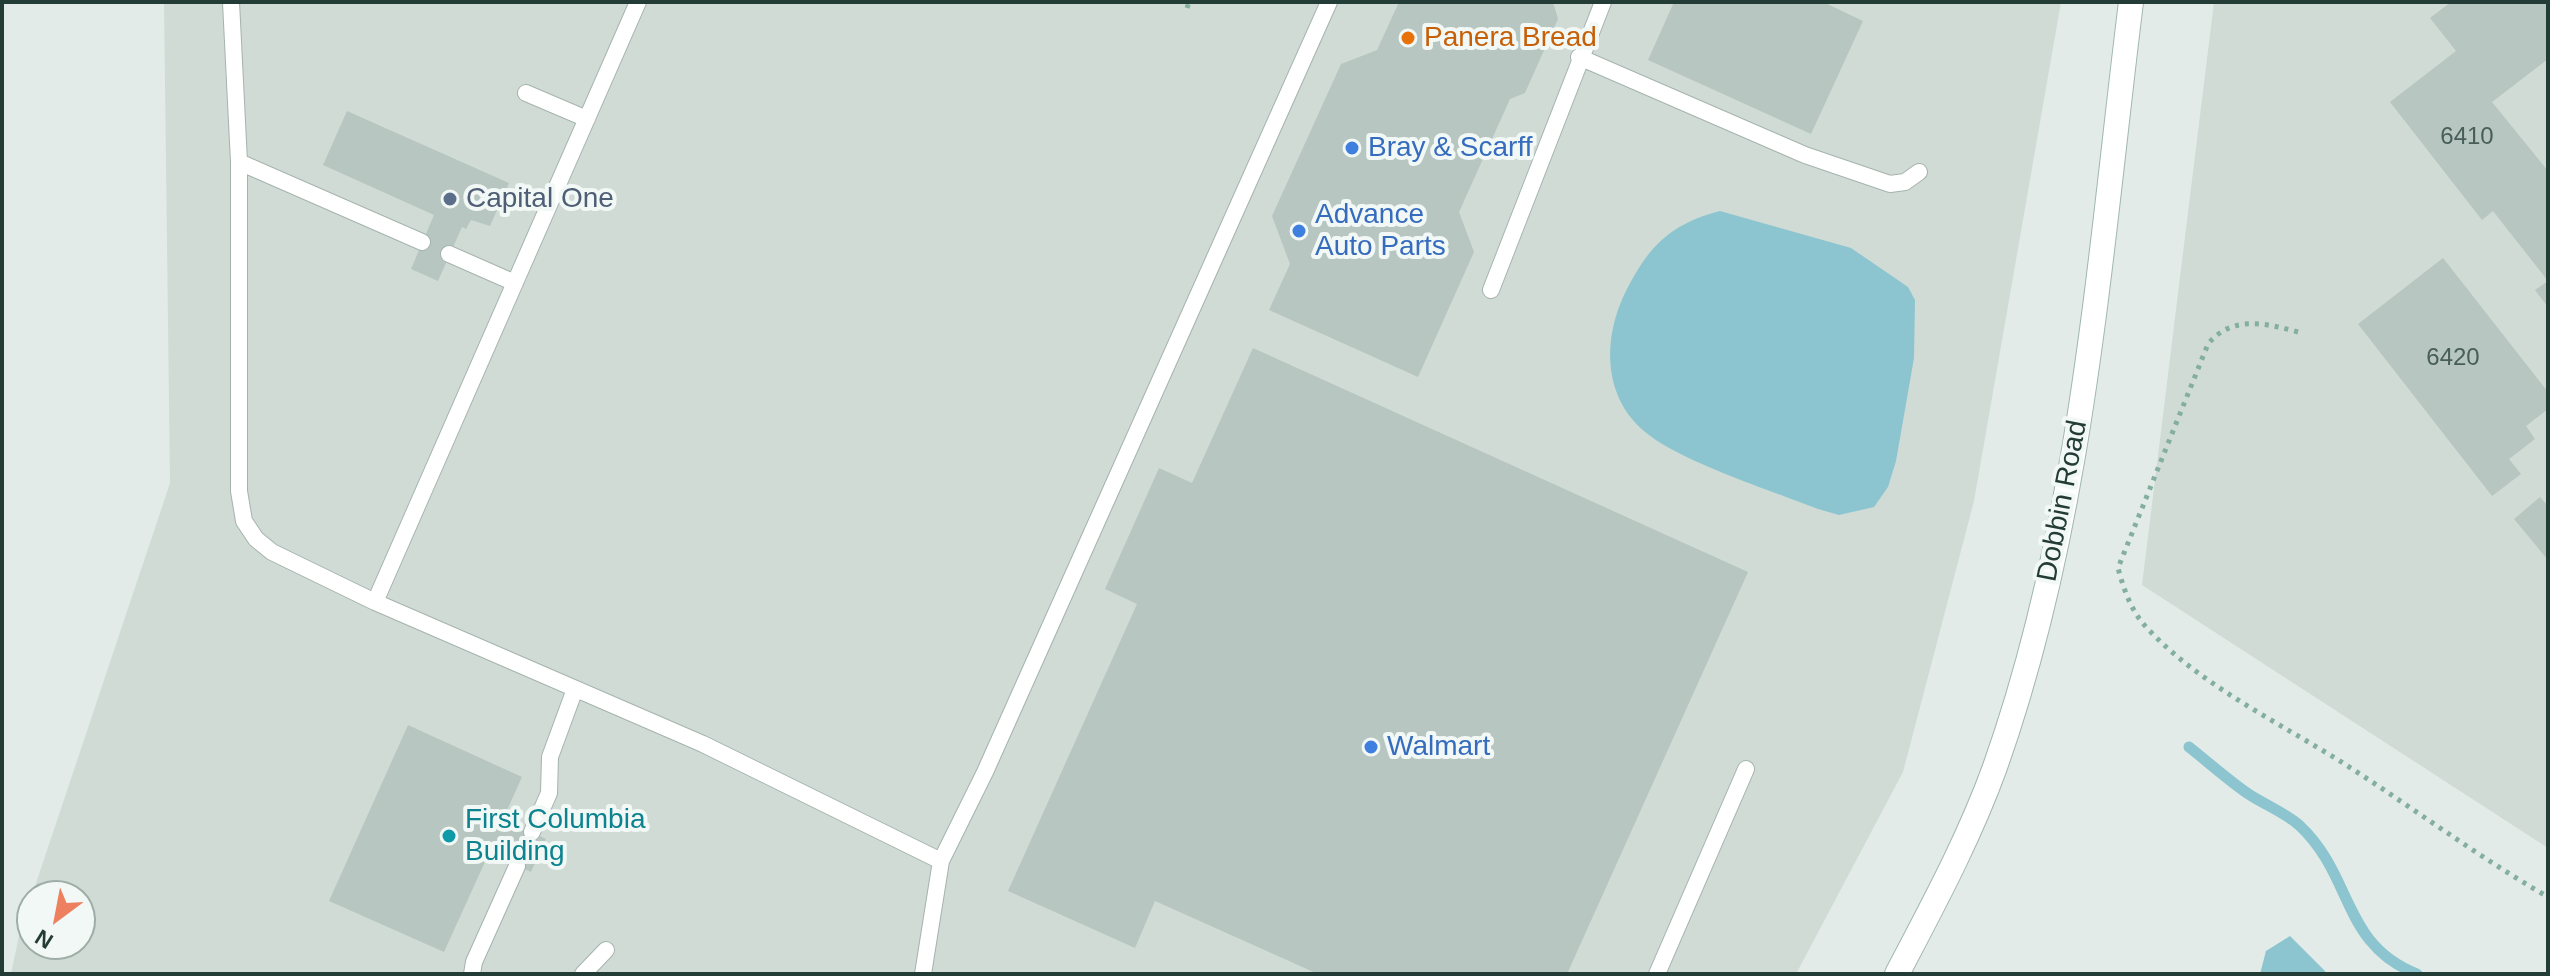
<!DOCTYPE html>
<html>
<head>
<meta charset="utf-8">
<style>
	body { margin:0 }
	#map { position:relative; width:2550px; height:976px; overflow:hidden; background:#e2ebe7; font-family:Arial,sans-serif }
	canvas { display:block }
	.frame { position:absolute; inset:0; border:4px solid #233c35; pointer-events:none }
	.north { position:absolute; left:16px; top:880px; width:80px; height:80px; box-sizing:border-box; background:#f2f8f5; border:2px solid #9fada8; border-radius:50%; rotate:212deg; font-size:22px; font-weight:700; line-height:32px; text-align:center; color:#233c35 }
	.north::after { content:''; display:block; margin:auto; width:28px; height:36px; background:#ec805f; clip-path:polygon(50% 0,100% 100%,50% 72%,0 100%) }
</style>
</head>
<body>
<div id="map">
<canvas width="2550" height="976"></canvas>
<div class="frame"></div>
<div class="north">N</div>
</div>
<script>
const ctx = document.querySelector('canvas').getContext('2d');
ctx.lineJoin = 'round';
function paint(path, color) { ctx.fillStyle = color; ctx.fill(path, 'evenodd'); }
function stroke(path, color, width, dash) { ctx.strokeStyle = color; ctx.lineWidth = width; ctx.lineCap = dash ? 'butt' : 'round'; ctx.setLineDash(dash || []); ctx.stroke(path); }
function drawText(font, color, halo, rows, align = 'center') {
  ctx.font = font + ' Arial,sans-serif'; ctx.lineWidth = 8; ctx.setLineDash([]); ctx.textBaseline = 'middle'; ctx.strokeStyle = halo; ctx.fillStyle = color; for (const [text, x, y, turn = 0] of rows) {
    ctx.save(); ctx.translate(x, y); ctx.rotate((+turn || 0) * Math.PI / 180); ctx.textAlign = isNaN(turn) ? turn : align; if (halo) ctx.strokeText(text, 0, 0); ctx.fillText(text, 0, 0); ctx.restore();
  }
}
paint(new Path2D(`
	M 164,2 L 2061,2 L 1974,501 L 1903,772 L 1796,974 L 11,974 L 20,931 L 170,483 ZM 32,896 L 80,896 L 80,944 L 32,944 Z
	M 2214,2 L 2548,2 L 2548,848 L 2142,585 Z`), '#d0dbd6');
paint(new Path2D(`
	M 1720,211 L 1851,248 L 1908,287 L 1915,300 L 1914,358 L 1896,461 L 1888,487 L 1874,507 L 1839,515 L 1818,509 C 1773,491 1678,461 1644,431 C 1602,395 1603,337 1626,291 C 1649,246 1670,224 1720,211 Z
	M 2290,936 L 2324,970 L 2327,974 L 2260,974 L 2266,951 Z`), '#8cc5cf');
stroke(new Path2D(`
	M 2189,747 C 2208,762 2227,779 2247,793 C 2263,804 2284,812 2299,825 C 2354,876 2341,944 2417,974`), '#8cc5cf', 11);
paint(new Path2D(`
	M 1399,2 L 1553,2 L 1558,19 L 1525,93 L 1510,99 L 1459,212 L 1474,252 L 1418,377 L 1269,310 L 1290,264 L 1272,216 L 1341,64 L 1377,50 Z
	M 1674,2 L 1823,2 L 1863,21 L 1811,134 L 1648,60 Z
	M 2451,2 L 2548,2 L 2548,59 L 2492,102 L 2548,171 L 2548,307 L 2535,290 L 2548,281 L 2493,211 L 2482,220 L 2390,102 L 2456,51 L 2430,18 Z
	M 347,111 L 509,183 L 490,226 L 471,220 L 466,229 L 462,227 L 438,281 L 411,269 L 434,215 L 323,165 Z
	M 2443,258 L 2548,392 L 2548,409 L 2526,426 L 2535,439 L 2509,459 L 2521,474 L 2492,496 L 2358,324 Z
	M 1253,348 L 1748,572 L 1567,974 L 1318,974 L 1155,901 L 1135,948 L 1008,891 L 1137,604 L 1105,589 L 1159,468 L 1192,483 Z
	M 2540,497 L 2548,506 L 2548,560 L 2514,519 Z
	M 408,725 L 522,777 L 503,819 L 546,839 L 531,872 L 489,853 L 444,952 L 329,901 Z`), '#b7c6c0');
const lane = new Path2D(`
	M 231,2 L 239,162 L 239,491 L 244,521 L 256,539 L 272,552 L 375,602 L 703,744 L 941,861
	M 1579,57 L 1805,155 L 1890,184 L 1905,182 L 1919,172
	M 526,93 L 587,119
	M 239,162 L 422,242
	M 449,254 L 515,283
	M 1491,290 L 1603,2
	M 375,602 L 638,2
	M 532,832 L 549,793 L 550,757 L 575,689
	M 472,974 L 474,962 L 517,866
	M 583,974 L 606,950
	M 923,974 L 941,861 L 985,772 L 1329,2
	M 1657,974 L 1746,769`);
const secondary = new Path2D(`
	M 1897,974 C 1932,907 1969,839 1995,767 C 2082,522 2099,259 2131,2`);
stroke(lane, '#a5b3ae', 18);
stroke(secondary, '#a1b7af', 26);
stroke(new Path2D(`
	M 1187,8 L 1189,2
	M 2298,332 C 2265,323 2232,315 2208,344 L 2118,568 C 2124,590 2131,611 2147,628 C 2200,685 2278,722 2343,763 C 2412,807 2477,856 2548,897`), '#83aea0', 5, [4, 6]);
stroke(lane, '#fff', 16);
stroke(secondary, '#fff', 24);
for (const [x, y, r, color] of [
	[1408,38,8,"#e8710a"],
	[1352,148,8,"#3f7fe0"],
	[450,199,8,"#5c6f8a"],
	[1299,231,8,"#3f7fe0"],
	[1371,747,8,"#3f7fe0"],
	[449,836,8,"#0f9aa8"]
]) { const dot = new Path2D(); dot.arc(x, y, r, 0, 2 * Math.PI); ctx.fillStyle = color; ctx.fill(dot); stroke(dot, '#f2f8f5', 3); }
drawText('24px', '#485e58', null, [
	["6410",2467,137],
	["6420",2453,358]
]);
drawText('28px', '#c56008', '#f2f8f5', [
	["Panera Bread",1424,38]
], 'left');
drawText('28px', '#366cbe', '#f2f8f5', [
	["Bray & Scarff",1368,148],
	["Advance",1315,215],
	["Auto Parts",1315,247],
	["Walmart",1387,747]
], 'left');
drawText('28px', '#4e5e75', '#f2f8f5', [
	["Capital One",466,199]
], 'left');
drawText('28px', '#233c35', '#f2f8f5', [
	["Dobbin Road",2063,501,-79]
]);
drawText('28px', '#0d838f', '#f2f8f5', [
	["First Columbia",465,820],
	["Building",465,852]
], 'left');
</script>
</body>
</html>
